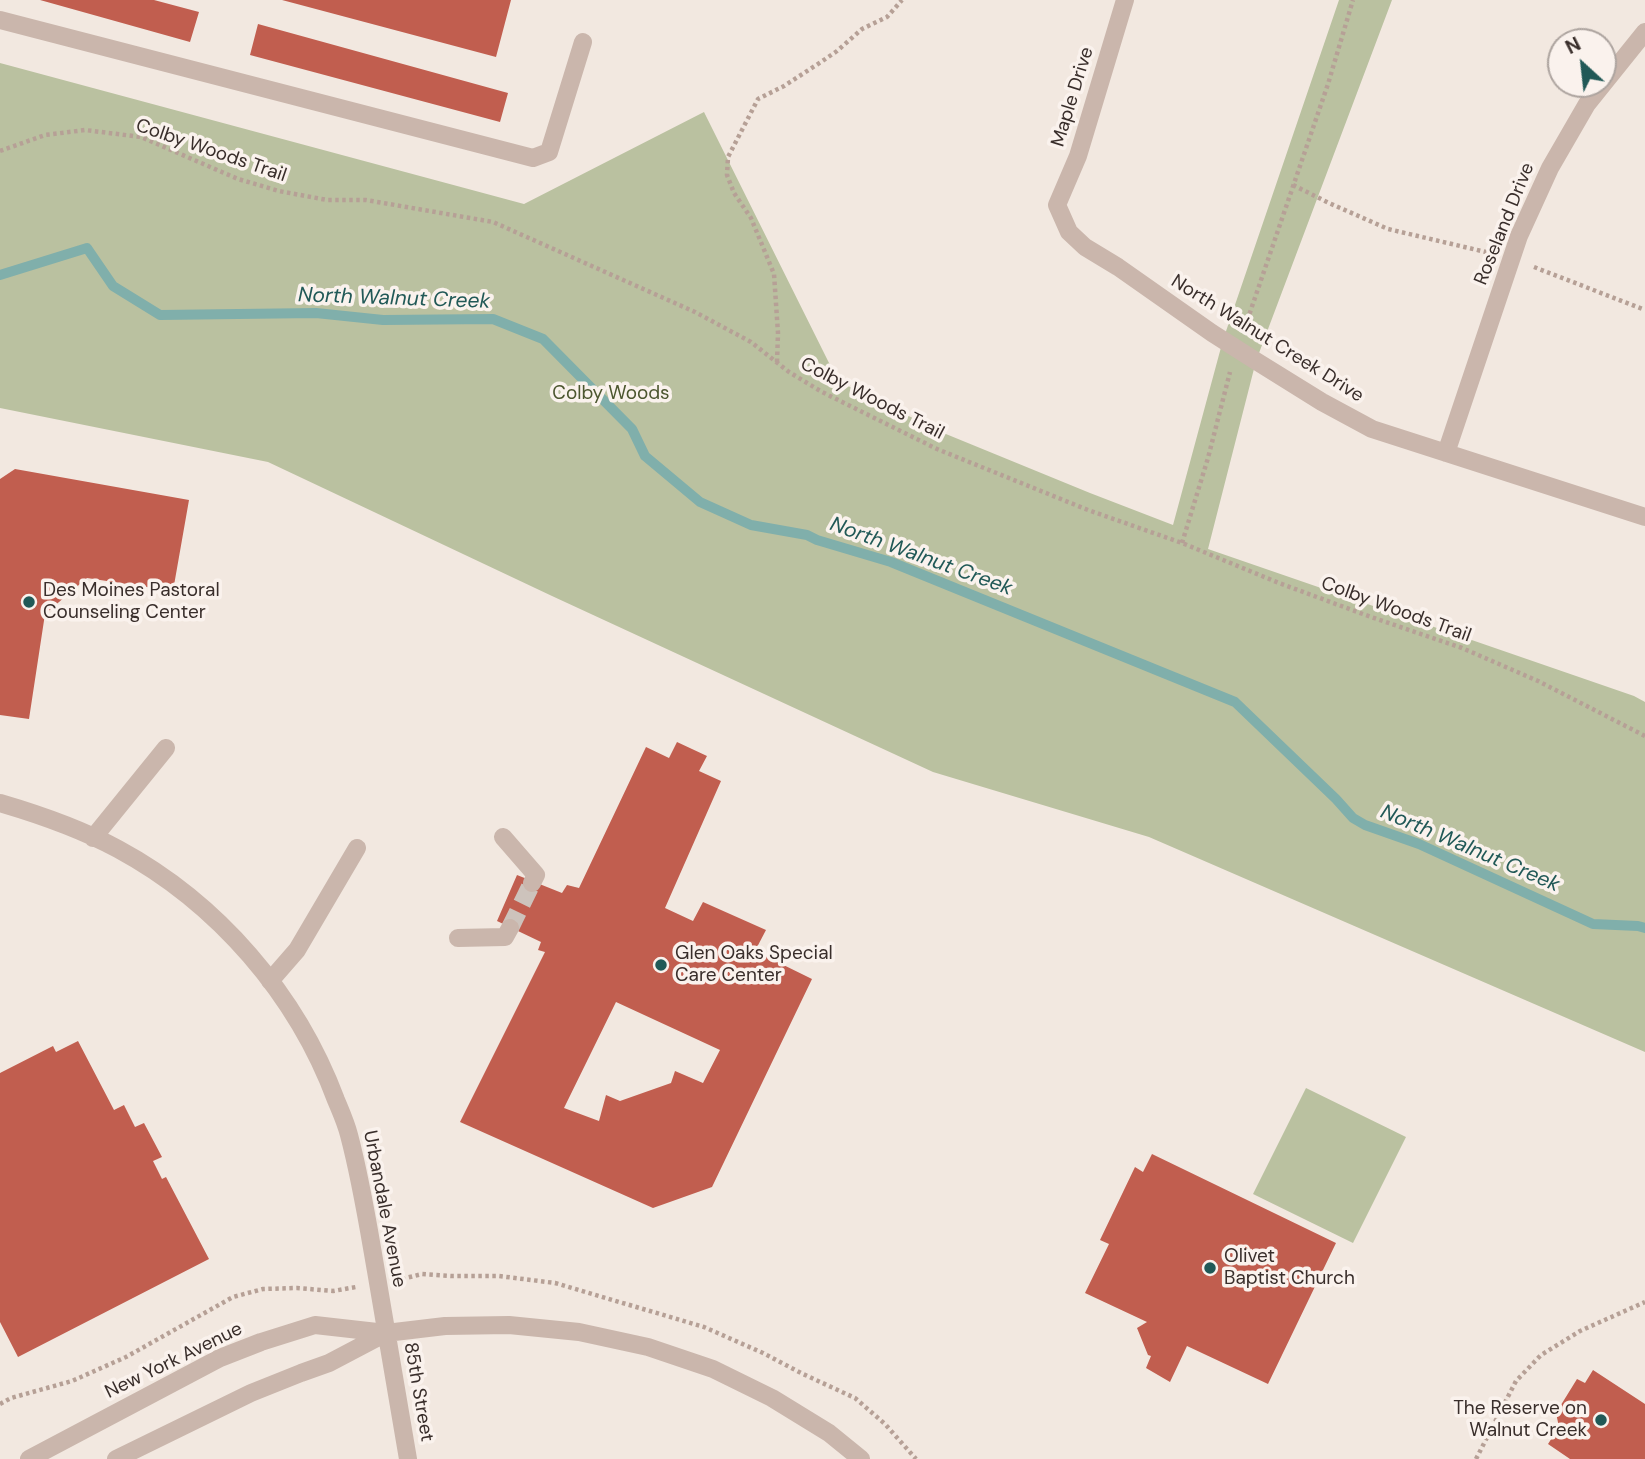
<!DOCTYPE html>
<html>
<head>
<meta charset="utf-8">
<style>
	body { margin:0 }
	#map { position:relative; width:1645px; height:1459px; overflow:hidden; background:#f2e8e0; font-family:"DM Sans",sans-serif }
	canvas { display:block }
	.north { position:absolute; left:1547px; top:28px; width:70px; height:70px; box-sizing:border-box; background:#faf2ed; border:2px solid #ada49f; border-radius:50%; rotate:333deg; font-size:19px; font-weight:700; line-height:28px; text-align:center; color:#392e2b }
	.north::after { content:''; display:block; margin:auto; width:24px; height:32px; background:#215957; clip-path:polygon(50% 0,100% 100%,50% 72%,0 100%) }
</style>
</head>
<body>
<div id="map">
<canvas width="1645" height="1459"></canvas>
<div class="north">N</div>
</div>
<script>
const ctx = document.querySelector('canvas').getContext('2d');
ctx.lineJoin = 'round';
function paint(path, color) { ctx.fillStyle = color; ctx.fill(path, 'evenodd'); }
function stroke(path, color, width, dash) { ctx.strokeStyle = color; ctx.lineWidth = width; ctx.lineCap = dash ? 'butt' : 'round'; ctx.setLineDash(dash || []); ctx.stroke(path); }
function drawText(font, color, halo, rows, align = 'center') {
  ctx.font = font + ' "DM Sans",sans-serif'; ctx.lineWidth = 7; ctx.setLineDash([]); ctx.textBaseline = 'middle'; ctx.strokeStyle = halo; ctx.fillStyle = color; for (const [text, x, y, turn = 0] of rows) {
    ctx.save(); ctx.translate(x, y); ctx.rotate((+turn || 0) * Math.PI / 180); ctx.textAlign = isNaN(turn) ? turn : align; if (halo) ctx.strokeText(text, 0, 0); ctx.fillText(text, 0, 0); ctx.restore();
  }
}
paint(new Path2D(`
	M 1339,0 L 1392,0 L 1256,361 L 1208,549 L 1634,696 L 1645,702 L 1645,1052 L 1149,837 L 933,772 L 552,596 L 268,462 L 0,408 L 0,63 L 524,204 L 704,112 L 838,381 L 941,432 L 1090,493 L 1173,525 L 1223,340 Z
	M 1306,1088 L 1406,1137 L 1353,1243 L 1253,1194 Z`), '#bac1a0');
stroke(new Path2D(`
	M 0,275 L 87,248 L 113,286 L 160,315 L 316,313 L 383,320 L 493,319 L 543,339 L 632,429 L 645,456 L 700,502 L 751,525 L 807,535 L 817,540 L 891,562 L 1235,702 L 1336,799 L 1353,818 L 1365,825 L 1419,844 L 1593,924 L 1638,926 L 1645,928`), '#80afab', 10);
paint(new Path2D(`
	M 40,0 L 154,0 L 199,12 L 190,42 Z
	M 282,0 L 511,0 L 496,57 Z
	M 258,24 L 508,93 L 500,122 L 250,55 Z
	M 15,469 L 189,500 L 173,591 L 87,578 L 45,614 L 29,719 L 0,715 L 0,479 Z
	M 677,742 L 707,756 L 699,771 L 721,781 L 665,908 L 693,921 L 703,902 L 766,930 L 755,951 L 812,979 L 712,1187 L 653,1208 L 460,1122 L 545,952 L 538,950 L 541,942 L 497,921 L 517,875 L 562,893 L 567,885 L 579,888 L 646,747 L 669,758 ZM 616,1002 L 720,1050 L 703,1083 L 675,1071 L 671,1083 L 620,1101 L 606,1095 L 599,1121 L 564,1108 Z
	M 78,1041 L 114,1110 L 124,1105 L 135,1127 L 144,1123 L 162,1157 L 153,1161 L 162,1179 L 166,1177 L 209,1259 L 18,1357 L 0,1322 L 0,1073 L 53,1046 L 56,1052 Z
	M 1152,1154 L 1336,1243 L 1268,1384 L 1187,1346 L 1170,1382 L 1146,1368 L 1151,1356 L 1148,1355 L 1137,1328 L 1147,1322 L 1085,1293 L 1109,1244 L 1100,1240 L 1135,1167 L 1143,1172 Z
	M 1593,1370 L 1645,1404 L 1645,1459 L 1570,1459 L 1548,1444 L 1559,1427 L 1556,1413 L 1577,1379 L 1585,1383 Z`), '#c15e4f');
stroke(new Path2D(`
	M 510,928 L 532,883`), '#cdc3bc', 18, [18, 9]);
stroke(new Path2D(`
	M 0,151 L 45,135 L 85,130 L 141,137 L 238,179 L 279,191 L 327,200 L 366,200 L 493,222 L 695,312 L 751,342 L 789,372 L 822,392 L 937,449 L 1088,510 L 1182,543 L 1279,583 L 1371,617 L 1462,648 L 1538,681 L 1645,736
	M 1293,185 L 1329,203 L 1388,229 L 1490,253
	M 1534,267 L 1645,310
	M 1245,327 L 1328,84 L 1353,0
	M 777,362 L 778,333 L 774,274 L 751,218 L 734,193 L 727,175 L 728,157 L 758,99 L 784,86 L 821,62 L 837,51 L 862,29 L 887,17 L 902,0
	M 1182,543 L 1208,458 L 1230,372
	M 402,1279 L 422,1274 L 452,1276 L 499,1276 L 555,1283 L 704,1327 L 763,1353 L 803,1374 L 855,1398 L 885,1424 L 916,1459
	M 0,1404 L 11,1398 L 72,1381 L 126,1357 L 233,1297 L 263,1289 L 297,1288 L 333,1291 L 356,1287
	M 1476,1459 L 1516,1381 L 1541,1355 L 1580,1331 L 1645,1302`), '#b6a096', 4.5, [3.5, 3.5]);
stroke(new Path2D(`
	M 1125,0 L 1078,156 L 1057,205 L 1069,232 L 1085,247 L 1118,267 L 1212,333 L 1256,361 L 1322,402 L 1372,429 L 1645,517
	M 0,20 L 533,158 L 549,152 L 583,42
	M 1446,453 L 1519,236 L 1550,168 L 1587,104 L 1645,32
	M 0,803 C 41,815 81,829 118,849 C 218,903 297,995 336,1100 C 341,1112 346,1123 349,1135 C 361,1180 368,1225 376,1271 C 386,1333 397,1396 408,1459
	M 503,837 L 536,875 L 532,883
	M 93,838 L 166,748
	M 458,938 L 505,937 L 510,928
	M 270,981 L 297,950 L 357,848
	M 29,1459 L 220,1358 L 261,1342 L 315,1325 L 386,1333 L 445,1326 L 509,1325 L 579,1332 L 648,1347 L 713,1369 L 772,1398 L 829,1433 L 861,1459
	M 116,1459 L 251,1393 L 301,1373 L 329,1363 L 386,1333`), '#cab6ac', 18);
for (const [x, y, r, color] of [
	[29,602,7,"#215957"],
	[661,965,7,"#215957"],
	[1210,1268,7,"#215957"],
	[1601,1420,7,"#215957"]
]) { const dot = new Path2D(); dot.arc(x, y, r, 0, 2 * Math.PI); ctx.fillStyle = color; ctx.fill(dot); stroke(dot, '#faf2ed', 2.5); }
drawText('19px', '#392e2b', '#faf2ed', [
	["Maple Drive",1073,97,-73],
	["Colby Woods Trail",211,151,19],
	["Roseland Drive",1505,224,-68],
	["North Walnut Creek Drive",1267,339,32],
	["Colby Woods Trail",872,399,27],
	["Colby Woods Trail",1396,610,20],
	["Urbandale Avenue",384,1209,79],
	["New York Avenue",174,1361,-26],
	["85th Street",418,1392,80]
]);
drawText('19px', '#4c562f', '#faf2ed', [
	["Colby Woods",611,394]
]);
drawText('19px', '#392e2b', '#faf2ed', [
	["Des Moines Pastoral",43,591],
	["Counseling Center",43,613],
	["Glen Oaks Special",675,954],
	["Care Center",675,976],
	["Olivet",1224,1257],
	["Baptist Church",1224,1279],
	["The Reserve on",1587,1409,"right"],
	["Walnut Creek",1587,1431,"right"]
], 'left');
drawText('italic 21px', '#215957', '#faf2ed', [
	["North Walnut Creek",394,299,2],
	["North Walnut Creek",921,557,20],
	["North Walnut Creek",1470,849,23]
]);
</script>
</body>
</html>
